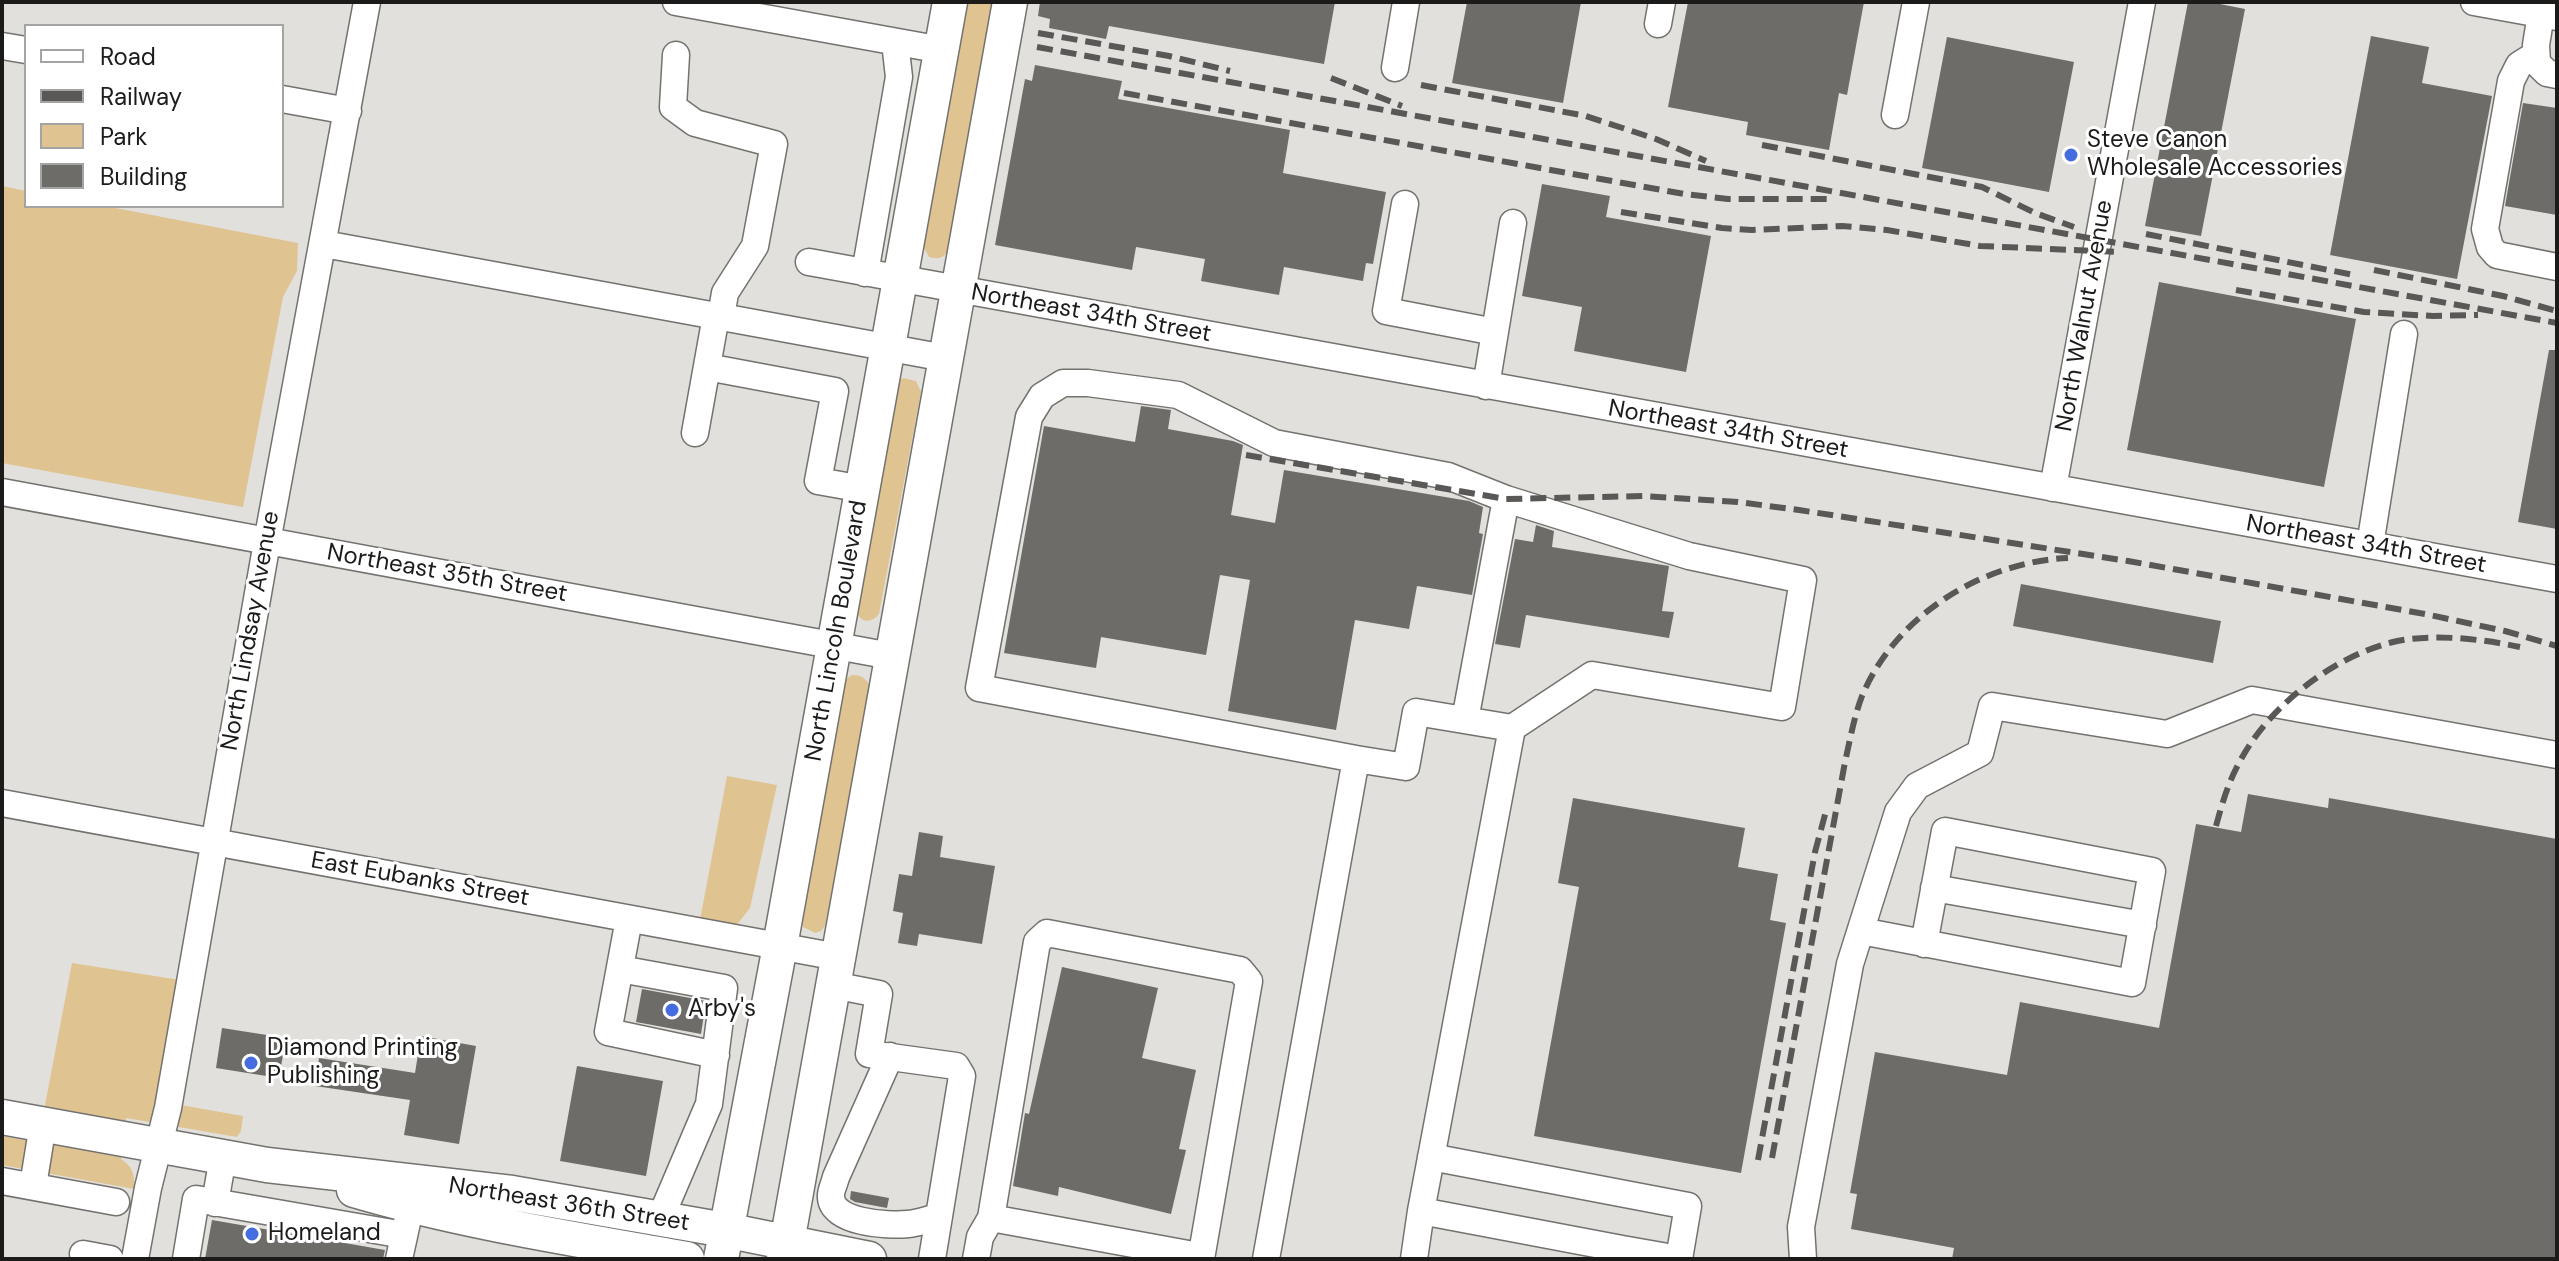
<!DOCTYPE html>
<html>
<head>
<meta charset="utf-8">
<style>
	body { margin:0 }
	#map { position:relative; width:2559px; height:1261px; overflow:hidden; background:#e2e0dc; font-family:"DM Sans",sans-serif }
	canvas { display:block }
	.frame { position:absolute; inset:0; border:4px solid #1c1b1a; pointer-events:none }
	.legend { position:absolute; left:24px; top:24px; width:260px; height:184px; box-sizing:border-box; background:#fff; border:2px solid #a4a4a3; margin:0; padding:10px 14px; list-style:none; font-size:24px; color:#1c1b1a }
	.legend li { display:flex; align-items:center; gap:16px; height:40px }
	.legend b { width:40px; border:2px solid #a4a4a3 }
</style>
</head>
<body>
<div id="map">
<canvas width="2559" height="1261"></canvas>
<div class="frame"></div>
<ul class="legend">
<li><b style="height:10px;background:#fff"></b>Road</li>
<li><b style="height:10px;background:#595856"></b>Railway</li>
<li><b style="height:22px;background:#dfc492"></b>Park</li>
<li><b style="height:22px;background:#6e6c69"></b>Building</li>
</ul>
</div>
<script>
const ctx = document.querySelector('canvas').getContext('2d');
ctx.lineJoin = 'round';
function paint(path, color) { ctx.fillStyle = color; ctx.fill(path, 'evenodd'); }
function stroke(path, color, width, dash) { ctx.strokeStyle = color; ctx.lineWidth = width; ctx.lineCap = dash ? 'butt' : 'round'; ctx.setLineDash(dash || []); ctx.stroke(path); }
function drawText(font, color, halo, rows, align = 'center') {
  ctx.font = font + ' "DM Sans",sans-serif'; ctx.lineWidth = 6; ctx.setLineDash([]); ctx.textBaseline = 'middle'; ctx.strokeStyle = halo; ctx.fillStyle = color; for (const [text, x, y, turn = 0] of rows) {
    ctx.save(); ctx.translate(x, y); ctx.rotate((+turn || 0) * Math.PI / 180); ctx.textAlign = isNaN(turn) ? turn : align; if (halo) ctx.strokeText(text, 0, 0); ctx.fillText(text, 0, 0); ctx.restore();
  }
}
paint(new Path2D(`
	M 966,2 L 993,2 L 947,252 C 942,259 938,259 929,257 L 923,246 Z
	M 2,186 L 26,191 L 26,206 L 105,206 L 298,243 L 297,271 L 283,297 L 243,507 L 2,463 Z
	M 903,378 L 916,381 L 921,392 L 879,614 C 871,625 858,622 856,609 L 897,382 Z
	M 852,675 C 862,675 868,679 870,689 L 825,926 L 821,931 L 815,933 L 803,927 L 802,920 L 844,687 L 846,679 Z
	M 727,776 L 777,785 L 750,908 L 736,926 L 700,920 Z
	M 72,963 L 180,980 L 158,1101 L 243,1116 L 241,1131 L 237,1137 L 126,1118 L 121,1159 C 133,1167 135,1175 134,1189 L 2,1165 L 2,1136 L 38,1142 Z`), '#dfc492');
paint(new Path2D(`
	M 1040,2 L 1335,2 L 1324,64 L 1109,26 L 1106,39 L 1049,28 L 1050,19 L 1038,16 Z
	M 1467,2 L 1581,2 L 1563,103 L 1452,83 Z
	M 1688,2 L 1864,2 L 1847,95 L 1839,93 L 1829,150 L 1746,135 L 1748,122 L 1668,107 Z
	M 2188,2 L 2210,2 L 2245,9 L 2201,236 L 2145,226 Z
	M 2371,36 L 2429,47 L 2422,83 L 2492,96 L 2457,279 L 2330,255 Z
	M 1947,37 L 2074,62 L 2049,192 L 1922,168 Z
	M 1035,65 L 1122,81 L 1118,99 L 1290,130 L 1283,173 L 1386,192 L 1373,264 L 1366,263 L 1363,281 L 1284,267 L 1279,295 L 1201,281 L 1205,259 L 1136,247 L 1132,270 L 995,245 L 1025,79 L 1032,81 Z
	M 2523,103 L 2557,108 L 2557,215 L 2505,206 Z
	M 1542,184 L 1610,196 L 1606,217 L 1711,236 L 1686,372 L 1574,351 L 1582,307 L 1522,296 Z
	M 2159,282 L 2356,319 L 2324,487 L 2127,450 Z
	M 2549,350 L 2557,350 L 2557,529 L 2518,522 Z
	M 1141,406 L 1171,410 L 1168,429 L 1233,441 L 1243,445 L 1231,515 L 1275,523 L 1284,470 L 1469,501 L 1483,507 L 1479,533 L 1483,534 L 1472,595 L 1417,586 L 1409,629 L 1355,620 L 1336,730 L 1228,711 L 1250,580 L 1220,575 L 1206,655 L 1101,637 L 1096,668 L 1004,653 L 1044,426 L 1135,442 Z
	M 1536,525 L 1554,531 L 1552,547 L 1669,566 L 1662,611 L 1674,612 L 1669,638 L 1526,615 L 1520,648 L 1495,644 L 1515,539 L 1533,542 Z
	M 2021,584 L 2221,621 L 2213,663 L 2013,626 Z
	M 2248,794 L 2328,808 L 2329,798 L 2557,839 L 2557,1259 L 1952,1259 L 1954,1248 L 1851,1229 L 1857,1194 L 1850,1193 L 1875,1052 L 2007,1075 L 2020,1002 L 2159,1028 L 2196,824 L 2241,832 Z
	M 1573,798 L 1745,828 L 1738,867 L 1778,874 L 1770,920 L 1786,923 L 1741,1173 L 1534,1136 L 1579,887 L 1558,883 Z
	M 919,832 L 943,836 L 940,857 L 995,866 L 982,944 L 919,934 L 917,946 L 898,943 L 903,913 L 893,911 L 899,874 L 912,876 Z
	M 1062,967 L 1158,988 L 1142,1058 L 1196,1070 L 1179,1149 L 1186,1150 L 1171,1214 L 1059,1187 L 1058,1196 L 1013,1186 L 1025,1113 L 1029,1114 Z
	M 642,989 L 706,1001 L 701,1034 L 636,1022 Z
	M 222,1028 L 286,1038 L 279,1078 L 216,1068 Z
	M 421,1036 L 476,1046 L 459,1144 L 404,1135 L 410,1100 L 315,1086 L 319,1058 L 415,1073 Z
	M 577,1066 L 663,1081 L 646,1176 L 560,1161 Z
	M 851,1191 L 889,1198 L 887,1208 L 855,1202 L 850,1199 Z
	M 212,1220 L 385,1250 L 383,1259 L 205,1259 Z`), '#6e6c69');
const minor = new Path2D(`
	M 676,2 L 942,50
	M 2474,2 L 2557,17
	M 2541,14 L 2536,45 L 2537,63 L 2547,73 L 2557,75
	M 1658,24 L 1662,2
	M 2,46 L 26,50
	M 676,55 L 673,107 L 695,123 L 774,144 L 755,246 L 725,293 L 721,317
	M 2535,55 L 2519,65 L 2511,81 L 2485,229 L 2490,247 L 2497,255 L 2557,267
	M 1395,68 L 1406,2
	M 282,99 L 348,111
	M 1895,115 L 1916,2
	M 1405,204 L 1386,311 L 1495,332
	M 324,244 L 945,358
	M 809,262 L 2557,579
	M 865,273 L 899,77 L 895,42
	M 707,367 L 835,391 L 818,481 L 863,489
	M 1486,386 L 1513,223
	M 695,433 L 716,316
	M 2053,488 L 2142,2
	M 2,492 L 891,656
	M 2370,545 L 2404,334
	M 1465,720 L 1506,499
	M 1356,759 L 979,688 L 1029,417 L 1042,396 L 1063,383 L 1088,383 L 1178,395 L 1274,443 L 1448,476 L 1506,499 L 1689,556 L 1803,580 L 1782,707 L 1592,675 L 1512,728 L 1421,1211 L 1414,1259
	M 2,803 L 838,957
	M 1934,888 L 2143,925
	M 629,919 L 608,1032 L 716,1055
	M 1861,931 L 2132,983 L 2152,871 L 1945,831 L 1924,944
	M 620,969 L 724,988 L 709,1104 L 660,1219
	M 833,985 L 879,994 L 869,1054 L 956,1066 L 962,1076 L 932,1259
	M 890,1056 L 836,1177 C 835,1182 831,1190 831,1195 C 829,1223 888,1226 908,1224 C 918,1223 929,1219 939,1217
	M 1431,1157 L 1688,1206 L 1679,1259 L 1622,1249
	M 2,1181 L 116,1202
	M 33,1186 L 43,1124
	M 215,1203 L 223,1157
	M 1421,1211 L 1622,1249 L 1620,1259
	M 991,1218 L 1199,1256
	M 83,1254 L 110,1259
	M 135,1259 L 148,1188 L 168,1108 L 267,542 L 367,2
	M 186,1259 L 196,1199 L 404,1235
	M 399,1259 L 408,1218
	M 976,1259 L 980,1237 L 991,1218 L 1037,942 L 1047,933 L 1240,970 L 1249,981 L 1201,1259
	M 1266,1259 L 1356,759 L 1406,767 L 1416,712 L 1512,728
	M 1803,1259 L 1801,1227 L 1850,964 L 1898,812 L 1917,786 L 1980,753 L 1992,706 L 2167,734 L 2252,700 L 2557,755`);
const major = new Path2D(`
	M 2,1117 L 267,1165 L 512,1193 L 725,1230 L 869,1259
	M 354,1190 C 463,1222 575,1239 687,1259
	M 721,1259 L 780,946 L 950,2
	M 784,1259 L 1010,2`);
stroke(minor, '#74726f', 29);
stroke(major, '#74726f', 37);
stroke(minor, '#fff', 26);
stroke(major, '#fff', 34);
stroke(new Path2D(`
	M 1038,33 L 1169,56 L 1230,71
	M 1037,47 L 2557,323
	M 1331,78 L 1402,106
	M 1421,85 L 1586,116 L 1656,139 L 1706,161
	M 1124,93 L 1684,194 L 1728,199 L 1831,199
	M 1762,145 L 1982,187 L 2035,213 L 2074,227
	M 1621,212 L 1722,228 L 1752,230 L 1842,226 L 1887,230 L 1980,246 L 2121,252
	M 2146,234 L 2354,275
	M 2374,270 L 2503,296 L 2557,311
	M 2236,290 L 2364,312 L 2433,316 L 2478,315
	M 1246,455 L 1506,499 L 1644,496 L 1738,502 L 1799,510 L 2128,561 L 2425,614 L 2505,631 L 2557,646
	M 2216,826 C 2222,804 2228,783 2239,763 C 2268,707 2332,657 2393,642 C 2432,633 2482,639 2520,647
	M 1772,1158 L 1845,762 C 1850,740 1854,717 1862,696 C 1896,615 1982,562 2068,558
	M 1758,1160 L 1815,852 L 1826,811`), '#595856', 6, [16, 8]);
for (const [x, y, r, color] of [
	[2071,155,8,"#466de0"],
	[672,1010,8,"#466de0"],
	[251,1063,8,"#466de0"],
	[252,1234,8,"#466de0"]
]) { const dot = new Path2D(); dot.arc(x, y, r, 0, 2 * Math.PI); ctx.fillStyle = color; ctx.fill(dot); stroke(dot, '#fff', 3); }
drawText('24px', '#1c1b1a', '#fff', [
	["Steve Canon",2087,141],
	["Wholesale Accessories",2087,169],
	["Arby's",688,1010],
	["Diamond Printing",267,1049],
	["Publishing",267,1077],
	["Homeland",268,1234]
], 'left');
drawText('24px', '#1c1b1a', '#fff', [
	["Northeast 34th Street",1091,314,10],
	["North Walnut Avenue",2085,316,-80],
	["Northeast 34th Street",1728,430,10],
	["Northeast 34th Street",2366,545,10],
	["Northeast 35th Street",447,574,10],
	["North Lindsay Avenue",251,631,-80],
	["North Lincoln Boulevard",837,631,-80],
	["East Eubanks Street",420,880,10],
	["Northeast 36th Street",569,1205,9]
]);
</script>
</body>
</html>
